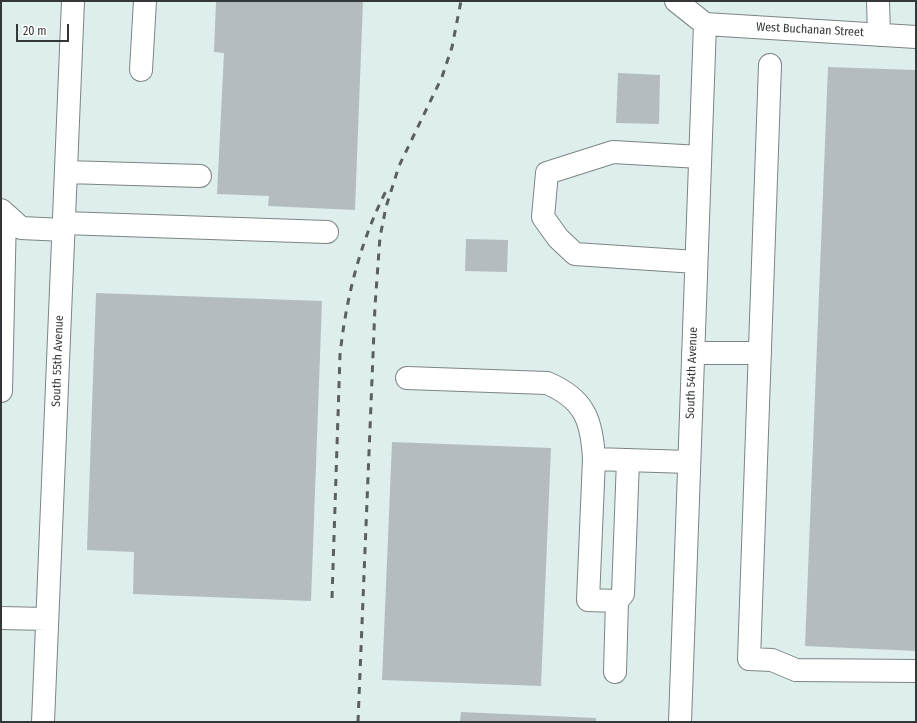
<!DOCTYPE html>
<html>
<head>
<meta charset="utf-8">
<style>
	body { margin:0 }
	#map { position:relative; width:917px; height:723px; overflow:hidden; background:#f1f9f9; font-family:"Fira Sans Condensed",sans-serif }
	canvas { display:block }
	.frame { position:absolute; inset:0; border:2px solid #343737; pointer-events:none }
	.scale { position:absolute; left:16px; top:24px; width:53px; height:18px; box-sizing:border-box; border:2px solid #343737; border-top:0; padding-left:5px; font-size:12px; line-height:14px; white-space:nowrap; color:#343737; -webkit-text-stroke:3px #fff; paint-order:stroke }
</style>
</head>
<body>
<div id="map">
<canvas width="917" height="723"></canvas>
<div class="frame"></div>
<div class="scale">20 m</div>
</div>
<script>
const ctx = document.querySelector('canvas').getContext('2d');
ctx.lineJoin = 'round';
function paint(path, color) { ctx.fillStyle = color; ctx.fill(path, 'evenodd'); }
function stroke(path, color, width, dash) { ctx.strokeStyle = color; ctx.lineWidth = width; ctx.lineCap = dash ? 'butt' : 'round'; ctx.setLineDash(dash || []); ctx.stroke(path); }
function drawText(font, color, halo, rows, align = 'center') {
  ctx.font = font + ' "Fira Sans Condensed",sans-serif'; ctx.lineWidth = 3; ctx.setLineDash([]); ctx.textBaseline = 'middle'; ctx.strokeStyle = halo; ctx.fillStyle = color; for (const [text, x, y, turn = 0] of rows) {
    ctx.save(); ctx.translate(x, y); ctx.rotate((+turn || 0) * Math.PI / 180); ctx.textAlign = isNaN(turn) ? turn : align; if (halo) ctx.strokeText(text, 0, 0); ctx.fillText(text, 0, 0); ctx.restore();
  }
}
paint(new Path2D(`
	M 1,1 L 916,1 L 916,722 L 1,722 Z`), '#ddeeed');
paint(new Path2D(`
	M 216,1 L 363,1 L 355,210 L 268,206 L 269,196 L 217,194 L 224,53 L 214,52 Z
	M 828,67 L 916,70 L 916,651 L 805,646 Z
	M 618,73 L 660,75 L 659,124 L 616,123 Z
	M 466,239 L 508,240 L 507,272 L 465,271 Z
	M 96,293 L 322,301 L 311,601 L 133,594 L 134,552 L 87,550 Z
	M 392,442 L 551,448 L 541,686 L 382,680 Z
	M 461,712 L 596,718 L 596,722 L 460,722 Z`), '#b5bcbf');
const minor = new Path2D(`
	M 676,1 L 705,24
	M 878,1 L 879,35
	M 705,24 L 916,37
	M 770,65 L 749,659 L 772,660 L 796,670 L 916,671
	M 141,70 L 145,1
	M 66,172 L 200,176
	M 1,210 L 21,228 L 64,230
	M 64,223 L 327,232
	M 696,262 L 575,254 L 558,238 L 543,217 L 547,173 L 613,152 L 700,157
	M 693,353 L 760,353
	M 407,378 L 547,383 C 585,399 592,421 594,459
	M 1,391 L 5,214
	M 617,601 L 623,594 L 628,460
	M 1,618 L 47,619
	M 615,672 L 617,601 L 588,600 L 594,459 L 689,462
	M 43,722 L 73,1
	M 680,722 L 705,24`);
stroke(minor, '#7c8484', 24);
stroke(minor, '#fff', 22);
stroke(new Path2D(`
	M 332,598 L 340,355 C 346,298 360,242 386,191
	M 358,722 L 375,306 L 380,237 L 386,207 L 399,166 L 442,77 L 452,47 L 461,1`), '#5b5f5f', 3, [7, 7]);
drawText('12px', '#343737', '#fff', [
	["West Buchanan Street",810,30,3],
	["South 55th Avenue",58,361,-88],
	["South 54th Avenue",692,373,-88]
]);
</script>
</body>
</html>
